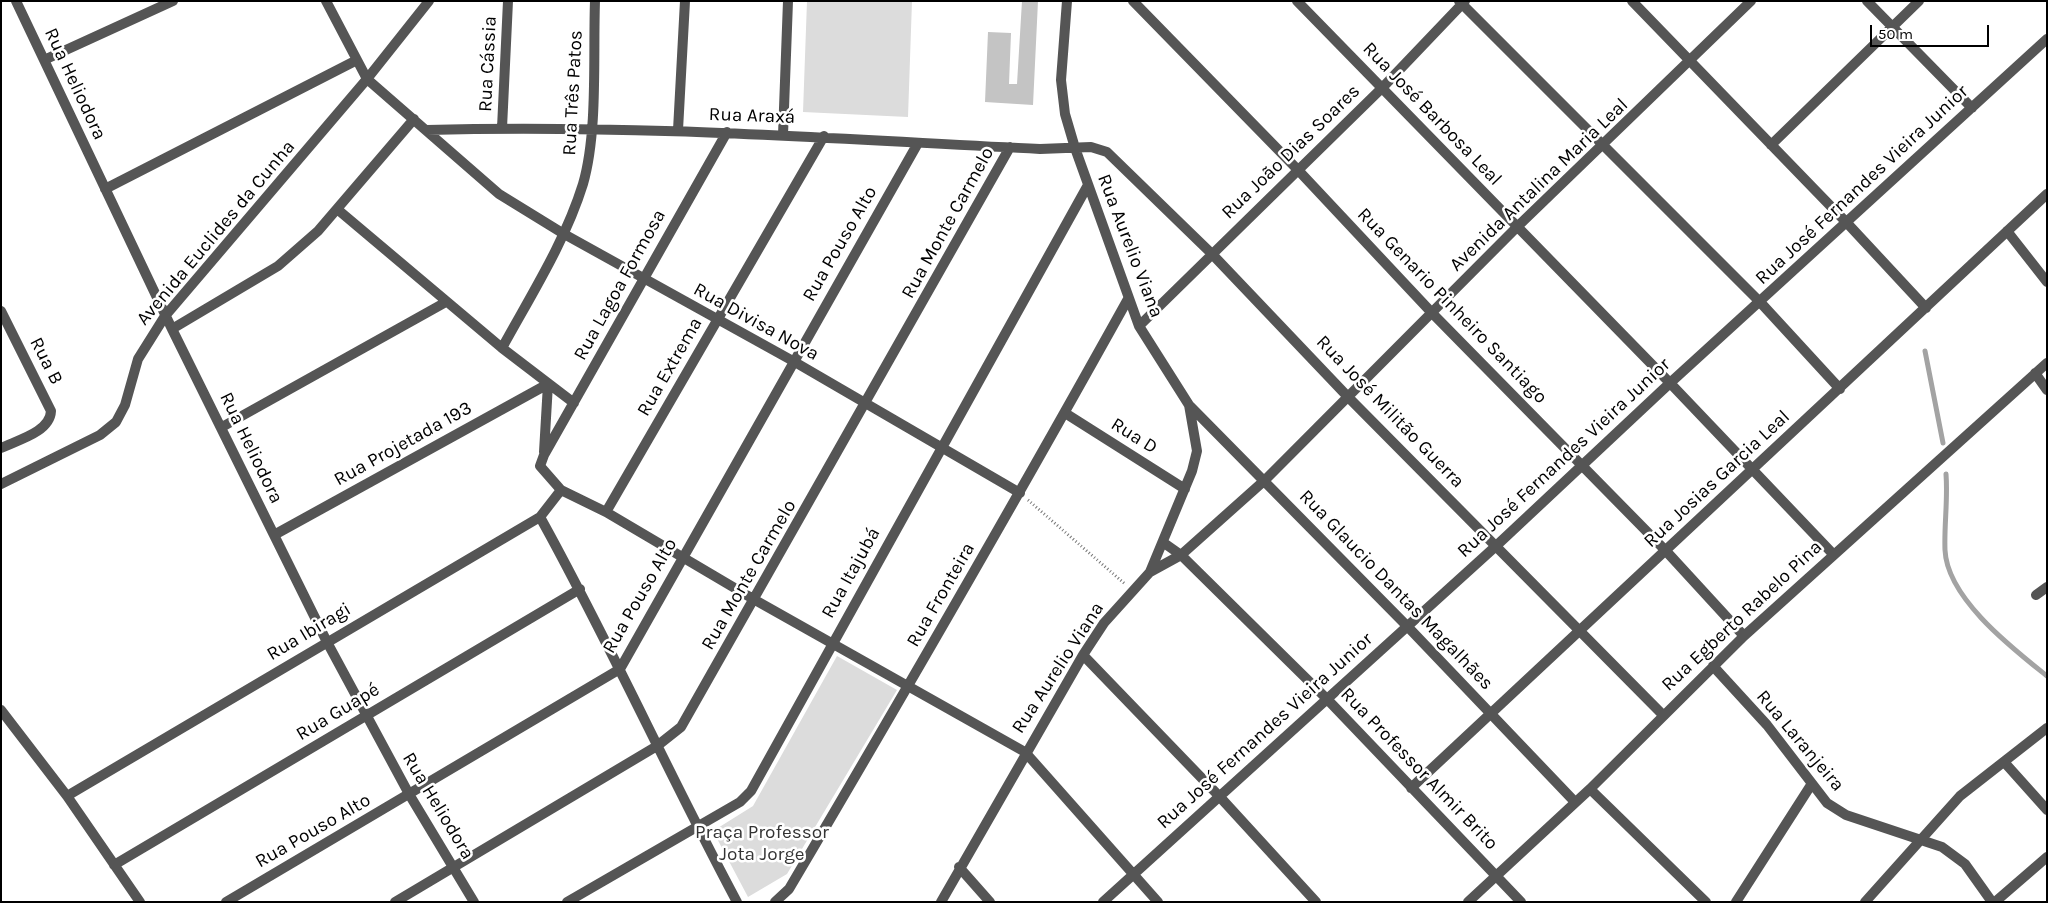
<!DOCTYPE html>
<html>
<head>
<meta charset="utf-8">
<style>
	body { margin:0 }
	#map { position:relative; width:2048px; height:903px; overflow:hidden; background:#fff; font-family:Karla,sans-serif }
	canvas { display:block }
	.frame { position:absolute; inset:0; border:2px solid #000; pointer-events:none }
	.scale { position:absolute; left:1870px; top:25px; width:119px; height:22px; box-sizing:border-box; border:2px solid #000; border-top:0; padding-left:6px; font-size:15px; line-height:18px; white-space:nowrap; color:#000; -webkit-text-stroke:4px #fff; paint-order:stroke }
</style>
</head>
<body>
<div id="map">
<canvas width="2048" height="903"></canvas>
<div class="frame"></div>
<div class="scale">50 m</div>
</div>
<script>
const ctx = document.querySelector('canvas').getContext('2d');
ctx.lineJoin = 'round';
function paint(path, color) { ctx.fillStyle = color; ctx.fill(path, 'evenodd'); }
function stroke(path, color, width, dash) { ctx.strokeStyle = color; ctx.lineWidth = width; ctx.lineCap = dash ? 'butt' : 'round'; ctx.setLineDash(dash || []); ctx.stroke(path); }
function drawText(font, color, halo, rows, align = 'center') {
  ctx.font = font + ' Karla,sans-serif'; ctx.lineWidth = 5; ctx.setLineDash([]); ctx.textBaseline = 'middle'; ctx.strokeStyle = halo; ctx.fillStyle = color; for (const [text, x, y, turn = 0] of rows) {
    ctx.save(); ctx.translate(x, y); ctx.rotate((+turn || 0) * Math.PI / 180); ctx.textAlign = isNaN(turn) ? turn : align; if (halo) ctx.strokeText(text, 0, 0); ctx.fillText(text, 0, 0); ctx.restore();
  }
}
paint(new Path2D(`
	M 807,1 L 912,1 L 908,117 L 803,112 Z
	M 837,656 L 897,690 L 787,874 L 748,897 L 713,831 L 753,806 Z`), '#dcdcdc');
stroke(new Path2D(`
	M 1925,351 L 1943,443
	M 1946,474 C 1948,500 1944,525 1945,550 C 1947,598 2012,648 2047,676`), '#a3a3a3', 5);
paint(new Path2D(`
	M 1022,1 L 1038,1 L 1033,105 L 985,102 L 988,32 L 1011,33 L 1009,84 L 1017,84 Z`), '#c4c4c4');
stroke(new Path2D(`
	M 1028,500 L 1125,584`), '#777', 3, [1, 2.5]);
stroke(new Path2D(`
	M 16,1 L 172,329 L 327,642 L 409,794 L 474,902
	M 326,1 L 367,79 L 499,194 L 564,234 L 793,361 L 1020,493
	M 1133,1 L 1298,170 L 1433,314 L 1666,551 L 1744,636
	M 1297,1 L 1670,383 L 1833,554
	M 1459,1 L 1760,302 L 1840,389
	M 1632,1 L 1847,223 L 1926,308
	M 1867,1 L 1972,108
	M 44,60 L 173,1
	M 502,128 L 508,1
	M 427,130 C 632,124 836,139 1040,149 L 1091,147 L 1107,152 L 1212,254 L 1349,398 L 1663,715
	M 678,130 L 685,1
	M 727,132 L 544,455 L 540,466 L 561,490 L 606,512 L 755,600 L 1025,752 L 1158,902
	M 783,135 L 788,1
	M 1771,145 L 1919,1
	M 105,189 L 357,60
	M 337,209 L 502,348 L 574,403
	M 2007,231 L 2047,282
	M 1,311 L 51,411 C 50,432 18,440 1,448
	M 1139,326 L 1383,87 L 1465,1
	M 172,329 L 278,266 L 318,231 L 414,119
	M 502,348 C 531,295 565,242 583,184 C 598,132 593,57 595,1
	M 2035,373 L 2047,390
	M 1190,406 L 1407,626 L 1575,802
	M 1065,413 L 1185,489
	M 222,427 L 446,302
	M 544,452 L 548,384
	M 1,484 L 100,435 L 116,422 L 125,405 L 138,359 L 165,316 L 367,79 L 429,1
	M 606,512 L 824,136
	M 540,517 C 610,643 669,775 737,902
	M 274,535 L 548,384
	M 1164,543 L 1181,555 L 1327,699 L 1521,902
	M 1150,572 L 1181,555 L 1265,480 L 1517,227 L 1751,1
	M 2036,595 L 2047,587
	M 1083,655 L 1219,796 L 1316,902
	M 1713,666 L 1767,725 L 1827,803 L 1846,815 L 1942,847 L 1965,864 L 1992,902
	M 1,710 L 67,796 L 140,902
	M 2005,763 L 2047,810
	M 1411,788 L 2047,194
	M 1590,789 L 1706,902
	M 67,796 L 540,517 L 561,490
	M 114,865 L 580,589
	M 959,867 L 990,902
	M 226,902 L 620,669 L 918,143
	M 395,902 L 657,746 L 681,727 L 1010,147
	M 567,902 L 740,802 L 751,791 L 1088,185
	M 775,902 L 789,889 C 904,694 1018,497 1128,299
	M 941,902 L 1083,655 L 1104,623 L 1150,572 L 1192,471 L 1197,451 L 1189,405 L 1139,326 L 1075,148 L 1065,114 L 1061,80 L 1067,1
	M 1103,902 L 1496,546 L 1670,383 L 2047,39
	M 1468,902 L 1590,789 L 1744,636 L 2047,363
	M 1736,902 L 1811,785
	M 1865,902 L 1960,796 L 2047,728
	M 1995,902 L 2047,857`), '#555', 10);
drawText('19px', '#000', '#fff', [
	["Rua Cássia",488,64,-87],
	["Rua Heliodora",75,84,65],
	["Rua Três Patos",573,93,-87],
	["Rua José Barbosa Leal",1432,114,46],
	["Rua Araxá",752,116,2],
	["Rua João Dias Soares",1291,152,-44],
	["Avenida Antalina Maria Leal",1539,185,-44],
	["Rua José Fernandes Vieira Junior",1862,185,-43],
	["Rua Monte Carmelo",948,223,-61],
	["Avenida Euclides da Cunha",216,233,-50],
	["Rua Pouso Alto",840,244,-60],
	["Rua Aurelio Viana",1130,246,69],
	["Rua Lagoa Formosa",620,285,-61],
	["Rua Genario Pinheiro Santiago",1452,306,46],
	["Rua Divisa Nova",756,322,29],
	["Rua B",46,361,63],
	["Rua Extrema",670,367,-60],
	["Rua José Militão Guerra",1390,412,46],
	["Rua D",1134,436,32],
	["Rua Projetada 193",403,444,-29],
	["Rua Heliodora",251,448,64],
	["Rua José Fernandes Vieira Junior",1564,458,-43],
	["Rua Josias Garcia Leal",1717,479,-43],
	["Rua Itajubá",851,573,-61],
	["Rua Monte Carmelo",749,575,-60],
	["Rua Glaucio Dantas Magalhães",1396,590,46],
	["Rua Fronteira",941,595,-60],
	["Rua Pouso Alto",640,596,-60],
	["Rua Egberto Rabelo Pina",1742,616,-43],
	["Rua Ibiragi",309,632,-31],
	["Rua Aurelio Viana",1058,668,-57],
	["Rua Guapé",338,712,-31],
	["Rua José Fernandes Vieira Junior",1265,731,-42],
	["Rua Laranjeira",1800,741,50],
	["Rua Professor Almir Brito",1419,769,46],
	["Rua Heliodora",438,806,59],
	["Rua Pouso Alto",313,831,-30]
]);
drawText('19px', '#333', '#fff', [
	["Praça Professor",762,833],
	["Jota Jorge",762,855]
]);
</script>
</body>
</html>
